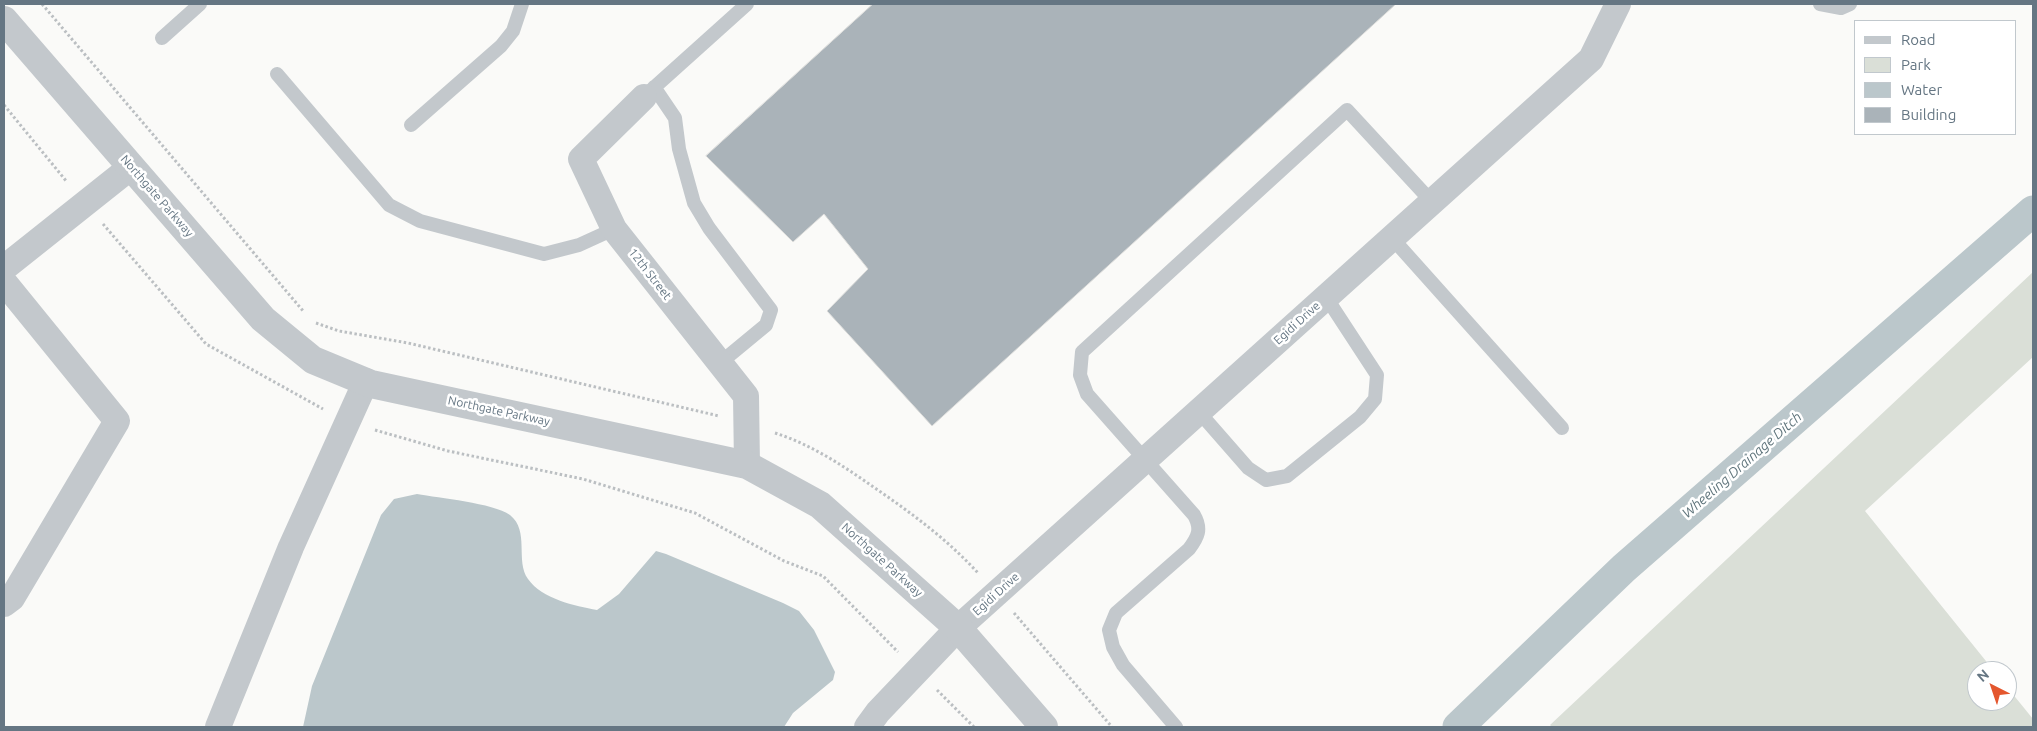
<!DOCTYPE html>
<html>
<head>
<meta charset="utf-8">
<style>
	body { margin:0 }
	#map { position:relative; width:2037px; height:731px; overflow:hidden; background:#fafaf8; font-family:Ubuntu,sans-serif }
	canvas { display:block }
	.frame { position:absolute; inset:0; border:5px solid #657683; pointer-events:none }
	.legend { position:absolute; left:1854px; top:20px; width:162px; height:115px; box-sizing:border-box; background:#fff; border:1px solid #c1c8cd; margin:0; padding:6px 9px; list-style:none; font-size:15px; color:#657683 }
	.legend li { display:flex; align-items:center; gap:10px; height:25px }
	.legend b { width:25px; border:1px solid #c1c8cd }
	.north { position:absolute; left:1967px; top:661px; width:50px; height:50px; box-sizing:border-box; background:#fff; border:1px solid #c1c8cd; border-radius:50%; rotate:319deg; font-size:14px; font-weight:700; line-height:20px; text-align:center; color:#657683 }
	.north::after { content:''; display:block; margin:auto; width:18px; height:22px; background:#e4572e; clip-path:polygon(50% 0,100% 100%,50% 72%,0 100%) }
</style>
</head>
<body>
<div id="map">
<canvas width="2037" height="731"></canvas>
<div class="frame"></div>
<ul class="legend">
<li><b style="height:6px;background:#c3c8cc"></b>Road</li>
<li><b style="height:14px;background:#dadfd7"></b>Park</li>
<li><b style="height:14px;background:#bbc7cb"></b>Water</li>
<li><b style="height:14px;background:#aab3b9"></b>Building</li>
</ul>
<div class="north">N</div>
</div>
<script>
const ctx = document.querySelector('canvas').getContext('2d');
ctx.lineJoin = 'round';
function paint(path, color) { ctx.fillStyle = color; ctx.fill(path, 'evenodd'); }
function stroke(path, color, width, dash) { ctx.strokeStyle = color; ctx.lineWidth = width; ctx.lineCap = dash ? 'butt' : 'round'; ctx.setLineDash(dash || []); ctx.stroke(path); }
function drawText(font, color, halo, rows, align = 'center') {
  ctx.font = font + ' Ubuntu,sans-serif'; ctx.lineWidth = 5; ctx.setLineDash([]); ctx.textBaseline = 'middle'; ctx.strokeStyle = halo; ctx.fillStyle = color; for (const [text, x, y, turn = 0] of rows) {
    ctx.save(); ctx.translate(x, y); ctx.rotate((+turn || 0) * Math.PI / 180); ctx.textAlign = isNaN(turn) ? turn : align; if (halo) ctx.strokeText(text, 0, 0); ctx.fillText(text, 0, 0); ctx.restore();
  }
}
paint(new Path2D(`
	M 2033,272 L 2033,357 L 1865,511 L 1994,671 L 1977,671 L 1977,701 L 2007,701 L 2007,687 L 2033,719 L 2033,727 L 1552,727 L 1550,725 Z`), '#dadfd7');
paint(new Path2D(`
	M 417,494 C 439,498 493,503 510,515 C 530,531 515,561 528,579 C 542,599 575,606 597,610 L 619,594 L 656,551 L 666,554 L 783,603 L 799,611 L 814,630 L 835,672 L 833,680 L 793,713 L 784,727 L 303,727 L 312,686 L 381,515 L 394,499 Z`), '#bbc7cb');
stroke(new Path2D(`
	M 1458,727 L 1624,568 L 2033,211`), '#bbc7cb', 31);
const building = new Path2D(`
	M 873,4 L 1396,4 L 932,426 L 827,311 L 868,269 L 824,214 L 793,242 L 706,156 Z`);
paint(building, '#aab3b9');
stroke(building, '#dcdcda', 1);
stroke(new Path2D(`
	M 42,4 L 304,312
	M 4,105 L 67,182
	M 103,224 L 206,344 L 323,409
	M 316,323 L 339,331 L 408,343 L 719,416
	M 375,430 L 448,451 L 583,479 L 695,513 L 784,561 L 823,576 L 898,652
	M 775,433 C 810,444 842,465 872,486 C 910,512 947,539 978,573
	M 1014,613 L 1112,727
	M 937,690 L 974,727`), '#bbbfc2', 3, [2.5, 2.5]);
stroke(new Path2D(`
	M 1820,4 L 1841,8 L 1850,4
	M 162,38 L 200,4
	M 277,74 L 389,205 L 420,221 L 544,254 L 579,245 L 614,229
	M 654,87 L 675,118 L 679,149 L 694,203 L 709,228 L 771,310 L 766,325 L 720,363
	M 648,93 L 747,4
	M 411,125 L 501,46 L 513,31 L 522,4
	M 1392,238 L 1562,428
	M 1199,412 L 1248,468 L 1266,480 L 1287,476 L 1360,417 L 1375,399 L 1377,375 L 1326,297
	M 1176,727 L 1123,665 L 1113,647 L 1109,630 L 1116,613 L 1189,549 C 1198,537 1202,529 1194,515 L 1087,394 L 1080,375 L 1082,352 L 1347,110 L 1432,202`), '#c3c8cc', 14);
stroke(new Path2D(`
	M 644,97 L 581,159 L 614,229 L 746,396 L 747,465
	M 4,268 L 131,167
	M 4,282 L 117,421 L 12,598 L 4,604
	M 218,727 L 291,547 L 366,381
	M 867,727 L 878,712 L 958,628 L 1591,59 L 1618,4`), '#c3c8cc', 26);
stroke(new Path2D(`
	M 4,20 L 263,319 L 313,360 L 371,384 L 747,465 L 820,505 L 958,628 L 1044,727`), '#c3c8cc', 28);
drawText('12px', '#657683', '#fff', [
	["Northgate Parkway",157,196,49],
	["12th Street",650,274,52],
	["Egidi Drive",1297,323,-42],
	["Northgate Parkway",499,411,12],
	["Northgate Parkway",882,560,42],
	["Egidi Drive",996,594,-42]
]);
drawText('italic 14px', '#60757c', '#fff', [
	["Wheeling Drainage Ditch",1742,465,-41]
]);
</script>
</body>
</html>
